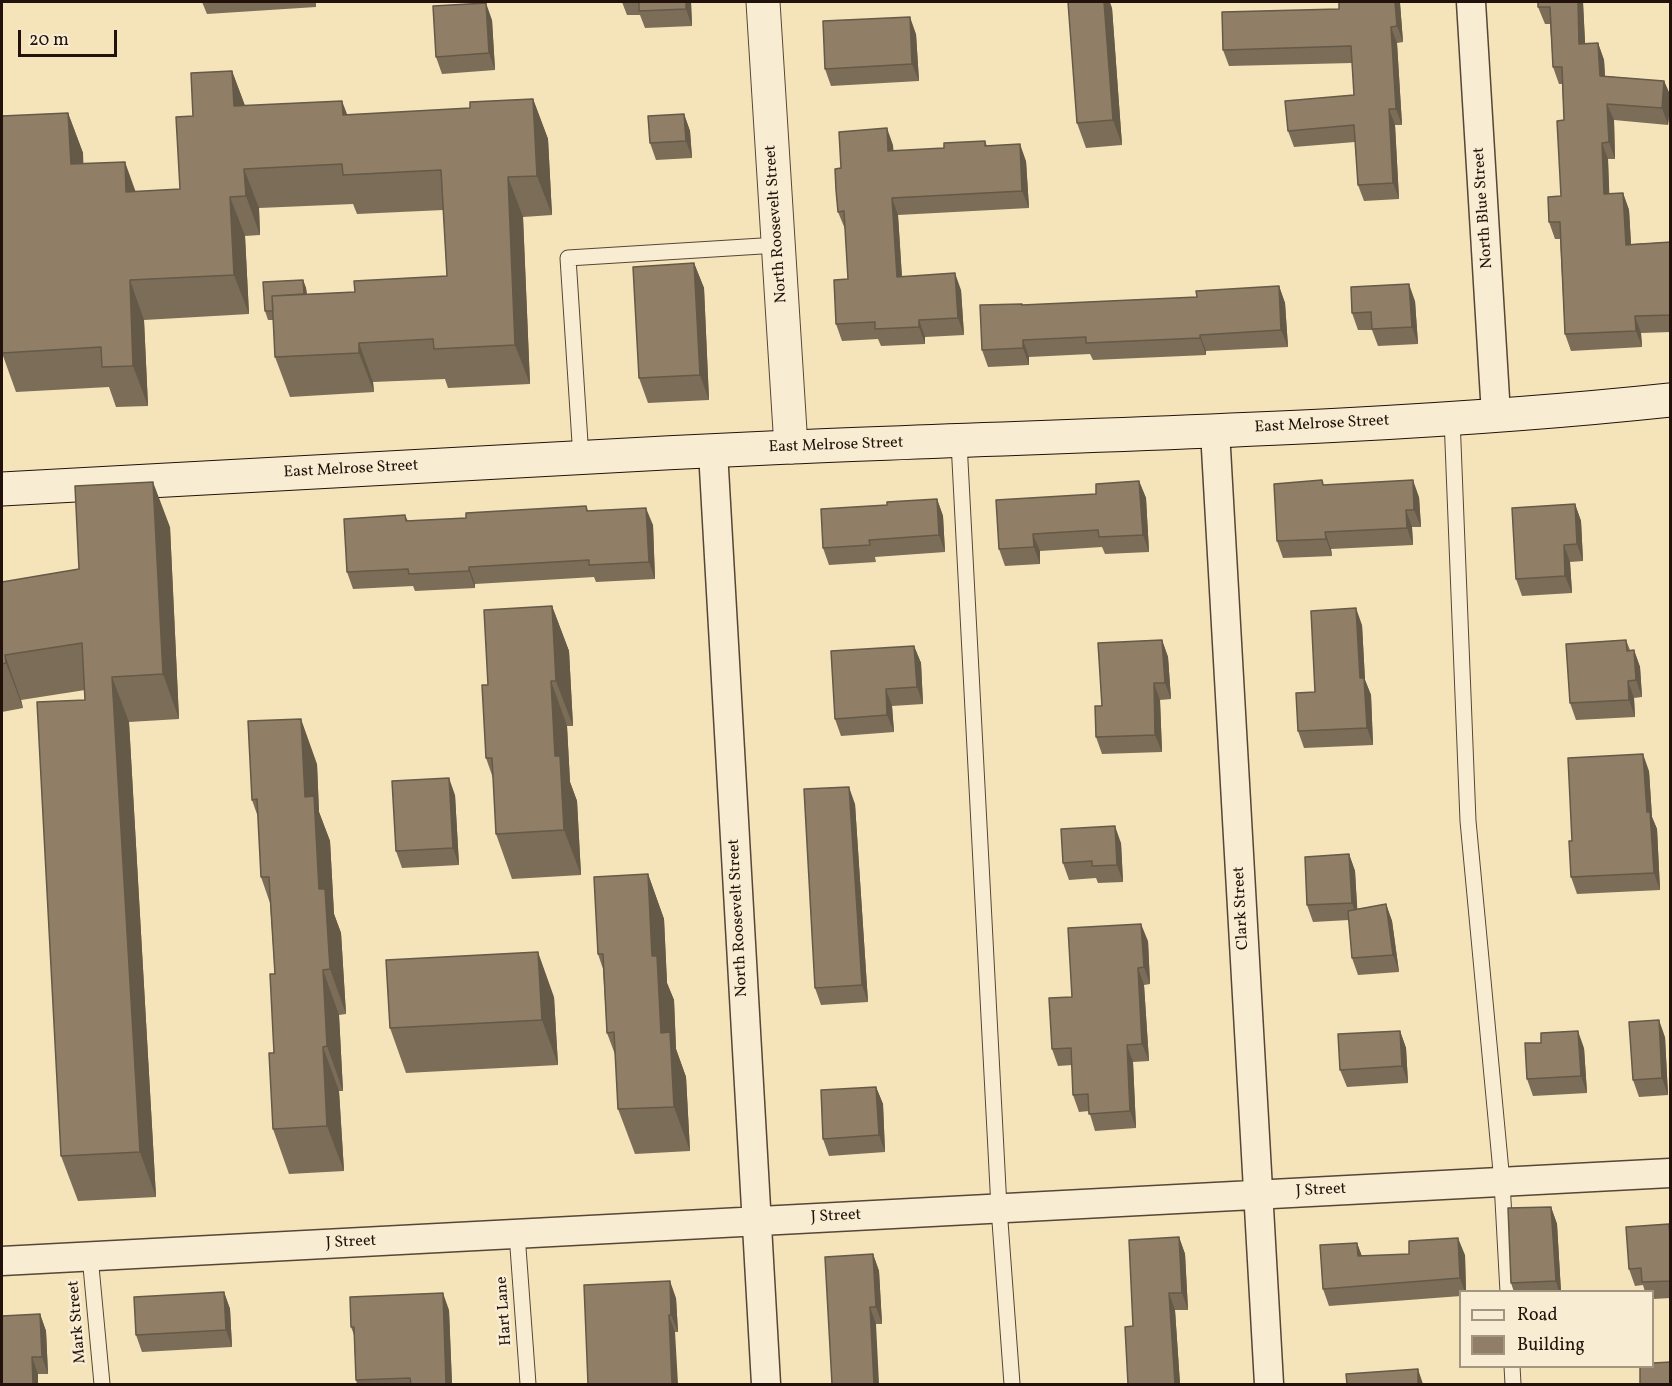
<!DOCTYPE html>
<html>
<head>
<meta charset="utf-8">
<style>
	body { margin:0 }
	#map { position:relative; width:1672px; height:1386px; overflow:hidden; background:#f5e3ba; font-family:Vollkorn,serif }
	canvas { display:block }
	.frame { position:absolute; inset:0; border:3px solid #22120b; pointer-events:none }
	.legend { position:absolute; left:1459px; top:1290px; width:195px; height:78px; box-sizing:border-box; background:#f8edd2; border:2px solid #a29582; margin:0; padding:8px 10px; list-style:none; font-size:18px; color:#22120b }
	.legend li { display:flex; align-items:center; gap:12px; height:30px }
	.legend b { width:30px; border:2px solid #a29582 }
	.scale { position:absolute; left:18px; top:30px; width:99px; height:27px; box-sizing:border-box; border:3px solid #22120b; border-top:0; padding-left:8px; font-size:18px; line-height:21px; white-space:nowrap; color:#22120b; -webkit-text-stroke:4px #f8edd2; paint-order:stroke }
</style>
</head>
<body>
<div id="map">
<canvas width="1672" height="1386"></canvas>
<div class="frame"></div>
<ul class="legend">
<li><b style="height:8px;background:#f8edd2"></b>Road</li>
<li><b style="height:16px;background:#907f66"></b>Building</li>
</ul>
<div class="scale">20 m</div>
</div>
<script>
const ctx = document.querySelector('canvas').getContext('2d');
ctx.lineJoin = 'round';
function stroke(path, color, width, dash) { ctx.strokeStyle = color; ctx.lineWidth = width; ctx.lineCap = dash ? 'butt' : 'round'; ctx.setLineDash(dash || []); ctx.stroke(path); }
function paint(path, color) { ctx.fillStyle = color; ctx.fill(path, 'evenodd'); }
function drawText(font, color, halo, rows, align = 'center') {
  ctx.font = font + ' Vollkorn,serif'; ctx.lineWidth = 5; ctx.setLineDash([]); ctx.textBaseline = 'middle'; ctx.strokeStyle = halo; ctx.fillStyle = color; for (const [text, x, y, turn = 0] of rows) {
    ctx.save(); ctx.translate(x, y); ctx.rotate((+turn || 0) * Math.PI / 180); ctx.textAlign = isNaN(turn) ? turn : align; if (halo) ctx.strokeText(text, 0, 0); ctx.fillText(text, 0, 0); ctx.restore();
  }
}
const service = new Path2D(`
	M 1452,418 L 1468,821 L 1502,1182 L 1508,1292
	M 959,442 L 999,1208 L 1012,1384
	M 581,458 L 568,258 L 778,245
	M 517,1234 L 528,1384
	M 90,1256 L 102,1384
	M 1512,1366 L 1513,1384`);
const minor = new Path2D(`
	M 1471,2 L 1496,415
	M 1215,431 L 1269,1384
	M 713,451 L 766,1384
	M 2,1261 L 1670,1173`);
const tertiary = new Path2D(`
	M 763,2 L 791,447`);
const secondary = new Path2D(`
	M 2,489 C 264,475 527,459 790,447 C 1084,434 1378,431 1670,400`);
stroke(service, '#574637', 17);
stroke(minor, '#574637', 31);
stroke(tertiary, '#574637', 35);
stroke(secondary, '#22120b', 35);
stroke(service, '#f8edd2', 15);
stroke(minor, '#f8edd2', 28);
stroke(tertiary, '#f8edd2', 33);
stroke(secondary, '#f8edd2', 33);
paint(new Path2D(`
	M 202,2 L 316,2 L 316,7 L 207,14 Z
	M 622,2 L 691,2 L 692,26 L 645,28 L 640,15 L 627,15 Z
	M 1583,2 L 1585,44 L 1598,43 L 1604,60 L 1605,76 L 1664,81 L 1671,97 L 1668,125 L 1614,120 L 1615,159 L 1608,159 L 1609,194 L 1623,193 L 1629,210 L 1631,244 L 1671,242 L 1671,332 L 1641,333 L 1642,347 L 1571,351 L 1565,334 L 1560,239 L 1555,239 L 1549,222 L 1561,196 L 1564,120 L 1562,84 L 1559,84 L 1553,67 L 1550,24 L 1545,24 L 1538,7 Z
	M 1400,3 L 1403,42 L 1397,43 L 1402,125 L 1395,125 L 1399,199 L 1364,201 L 1358,185 L 1355,142 L 1294,147 L 1288,131 L 1354,95 L 1352,63 L 1229,66 L 1223,50 L 1339,9 Z
	M 1112,8 L 1122,145 L 1086,148 L 1077,123 Z
	M 492,20 L 495,70 L 442,74 L 436,57 Z
	M 916,34 L 919,81 L 831,86 L 825,69 Z
	M 232,71 L 245,106 L 348,115 L 470,108 L 533,99 L 548,139 L 552,215 L 523,217 L 530,384 L 448,388 L 445,379 L 373,382 L 374,392 L 290,397 L 275,357 L 273,320 L 268,320 L 265,311 L 303,280 L 306,288 L 307,294 L 355,292 L 447,276 L 443,210 L 357,214 L 353,204 L 259,208 L 260,235 L 245,236 L 249,314 L 144,320 L 148,406 L 116,407 L 109,387 L 16,392 L 2,353 L 68,113 L 83,153 L 83,163 L 136,192 L 180,189 L 193,116 Z
	M 684,114 L 690,131 L 692,158 L 656,160 L 650,143 Z
	M 985,141 L 987,146 L 1026,161 L 1029,208 L 898,215 L 902,277 L 961,290 L 964,335 L 925,337 L 925,344 L 881,346 L 878,339 L 842,341 L 836,324 L 848,279 L 845,229 L 838,212 L 841,168 L 893,145 L 893,151 L 944,148 Z
	M 694,263 L 704,288 L 709,400 L 648,403 L 639,378 Z
	M 1279,286 L 1285,303 L 1288,347 L 1206,351 L 1206,355 L 1093,360 L 1090,354 L 1029,357 L 1029,365 L 988,367 L 982,350 L 1022,305 L 1197,297 Z
	M 1415,301 L 1418,344 L 1378,346 L 1372,330 L 1358,330 L 1352,313 Z
	M 1139,481 L 1146,498 L 1149,552 L 1105,554 L 1102,547 L 1040,551 L 1040,564 L 1005,566 L 999,549 L 1096,494 Z
	M 1324,485 L 1419,497 L 1421,527 L 1412,527 L 1413,545 L 1331,549 L 1332,556 L 1283,558 L 1277,541 Z
	M 937,499 L 943,516 L 945,552 L 875,557 L 876,562 L 829,565 L 823,548 L 887,505 Z
	M 1575,504 L 1581,521 L 1583,561 L 1570,562 L 1572,593 L 1522,596 L 1516,579 Z
	M 586,506 L 588,511 L 653,525 L 655,579 L 596,582 L 594,577 L 561,579 L 475,584 L 475,588 L 415,591 L 413,586 L 353,589 L 347,572 L 405,515 L 408,521 L 466,518 Z
	M 170,527 L 179,719 L 129,722 L 156,1197 L 78,1201 L 61,1156 L 85,700 L 85,690 L 21,700 L 23,708 L 2,712 L 2,582 L 79,569 Z
	M 552,606 L 569,651 L 573,726 L 567,726 L 570,782 L 577,801 L 581,875 L 512,879 L 496,834 L 493,778 L 486,758 L 488,685 Z
	M 1362,625 L 1365,680 L 1371,695 L 1373,745 L 1304,748 L 1298,731 L 1315,692 Z
	M 1162,640 L 1168,657 L 1171,699 L 1160,700 L 1162,752 L 1102,754 L 1096,737 L 1102,706 Z
	M 1626,640 L 1630,650 L 1634,650 L 1640,667 L 1642,697 L 1634,698 L 1635,717 L 1576,720 L 1570,703 Z
	M 914,646 L 921,663 L 923,704 L 892,706 L 894,732 L 841,736 L 835,719 Z
	M 317,764 L 319,812 L 330,841 L 334,914 L 341,933 L 346,1014 L 339,1015 L 343,1091 L 339,1091 L 344,1171 L 289,1174 L 273,1129 L 275,974 L 270,903 L 261,877 L 258,817 L 252,800 Z
	M 1649,771 L 1652,817 L 1657,829 L 1660,890 L 1577,894 L 1571,877 L 1572,841 Z
	M 455,795 L 459,865 L 402,868 L 396,851 Z
	M 855,804 L 868,1002 L 821,1005 L 815,988 Z
	M 1121,843 L 1123,882 L 1098,883 L 1096,878 L 1069,880 L 1063,863 Z
	M 1349,854 L 1355,871 L 1357,909 L 1386,904 L 1392,921 L 1399,972 L 1358,975 L 1352,958 L 1349,920 L 1313,922 L 1307,905 Z
	M 648,874 L 664,919 L 667,983 L 674,1000 L 676,1049 L 686,1077 L 690,1151 L 635,1154 L 618,1109 L 616,1057 L 607,1033 L 603,969 L 598,954 Z
	M 1148,941 L 1150,984 L 1144,985 L 1149,1061 L 1133,1062 L 1136,1128 L 1095,1131 L 1089,1111 L 1079,1112 L 1073,1095 L 1072,1065 L 1058,1066 L 1052,1049 L 1072,997 Z
	M 554,997 L 558,1065 L 406,1073 L 390,1028 Z
	M 1400,1031 L 1406,1048 L 1408,1083 L 1347,1087 L 1340,1070 Z
	M 1665,1037 L 1668,1095 L 1639,1097 L 1633,1080 Z
	M 1584,1048 L 1587,1093 L 1533,1096 L 1527,1079 Z
	M 876,1087 L 883,1104 L 885,1152 L 829,1156 L 823,1139 Z
	M 1551,1207 L 1557,1224 L 1561,1292 L 1514,1292 L 1511,1283 Z
	M 1669,1224 L 1671,1228 L 1671,1298 L 1653,1299 L 1653,1292 L 1645,1292 L 1643,1285 L 1635,1286 L 1629,1269 Z
	M 1179,1237 L 1185,1254 L 1188,1310 L 1175,1310 L 1180,1384 L 1133,1326 Z
	M 1357,1243 L 1362,1256 L 1409,1254 L 1465,1255 L 1466,1292 L 1461,1292 L 1461,1296 L 1329,1306 L 1323,1289 Z
	M 873,1254 L 879,1271 L 882,1324 L 876,1324 L 832,1384 Z
	M 224,1292 L 230,1309 L 232,1347 L 142,1352 L 136,1335 Z
	M 676,1298 L 678,1332 L 675,1332 L 588,1384 Z
	M 449,1310 L 452,1384 L 357,1384 L 356,1380 L 354,1335 L 351,1327 Z
	M 40,1314 L 46,1331 L 48,1374 L 38,1374 L 2,1384 Z`), '#7c6d58');
paint(new Path2D(`
	M 686,2 L 691,2 L 692,26 L 686,9 Z
	M 1104,2 L 1110,2 L 1112,8 L 1122,145 L 1113,120 Z
	M 1395,2 L 1400,2 L 1400,3 L 1403,42 L 1397,26 Z
	M 1578,2 L 1583,2 L 1586,61 L 1579,44 Z
	M 486,3 L 492,20 L 495,70 L 489,53 Z
	M 910,17 L 916,34 L 919,81 L 912,64 Z
	M 1391,27 L 1397,43 L 1402,125 L 1396,109 Z
	M 1598,43 L 1604,60 L 1606,92 L 1600,76 Z
	M 232,71 L 247,111 L 234,106 Z
	M 1664,81 L 1671,97 L 1668,125 L 1662,108 Z
	M 533,99 L 548,139 L 552,215 L 537,176 Z
	M 342,101 L 357,140 L 343,115 Z
	M 1607,104 L 1614,120 L 1615,159 L 1609,142 Z
	M 1389,109 L 1395,125 L 1399,199 L 1393,183 Z
	M 68,113 L 83,153 L 85,203 L 71,164 Z
	M 684,114 L 690,131 L 692,158 L 686,141 Z
	M 887,128 L 893,145 L 895,168 L 888,151 Z
	M 1602,143 L 1608,159 L 1610,211 L 1604,194 Z
	M 1020,144 L 1026,161 L 1029,208 L 1022,191 Z
	M 125,162 L 139,201 L 126,192 Z
	M 244,169 L 259,208 L 260,235 L 246,196 Z
	M 508,177 L 523,217 L 530,384 L 515,345 Z
	M 1623,193 L 1629,210 L 1632,261 L 1626,245 Z
	M 230,197 L 245,236 L 249,314 L 234,275 Z
	M 892,198 L 898,215 L 903,294 L 897,277 Z
	M 694,263 L 704,288 L 709,400 L 700,375 Z
	M 955,273 L 961,290 L 964,335 L 958,318 Z
	M 130,280 L 144,320 L 148,406 L 133,366 Z
	M 303,280 L 306,288 L 309,317 L 305,308 Z
	M 1409,284 L 1415,301 L 1418,344 L 1412,327 Z
	M 1279,286 L 1285,303 L 1288,347 L 1281,330 Z
	M 1635,316 L 1641,333 L 1642,347 L 1636,331 Z
	M 919,320 L 925,337 L 925,344 L 919,327 Z
	M 1200,335 L 1206,351 L 1206,355 L 1200,338 Z
	M 1023,340 L 1029,357 L 1029,365 L 1023,348 Z
	M 359,343 L 373,382 L 374,392 L 359,353 Z
	M 1413,480 L 1419,497 L 1421,527 L 1414,510 Z
	M 1139,481 L 1146,498 L 1149,552 L 1143,535 Z
	M 153,482 L 170,527 L 179,719 L 163,674 Z
	M 937,499 L 943,516 L 945,552 L 939,535 Z
	M 1575,504 L 1581,521 L 1583,561 L 1577,544 Z
	M 646,508 L 653,525 L 655,579 L 649,562 Z
	M 1406,510 L 1412,527 L 1413,545 L 1407,528 Z
	M 1325,532 L 1331,549 L 1332,556 L 1326,539 Z
	M 1033,534 L 1040,551 L 1040,564 L 1034,547 Z
	M 1564,545 L 1570,562 L 1572,593 L 1565,576 Z
	M 469,567 L 475,584 L 475,588 L 469,571 Z
	M 552,606 L 569,651 L 573,726 L 556,681 Z
	M 1356,608 L 1362,625 L 1365,680 L 1371,695 L 1373,745 L 1367,728 L 1360,678 Z
	M 1162,640 L 1168,657 L 1171,699 L 1165,683 Z
	M 914,646 L 921,663 L 923,704 L 917,687 Z
	M 1634,650 L 1640,667 L 1642,697 L 1636,680 Z
	M 5,655 L 21,700 L 23,708 L 6,663 Z
	M 112,677 L 129,722 L 156,1197 L 140,1152 Z
	M 551,681 L 567,726 L 570,782 L 577,801 L 581,875 L 564,830 L 555,756 Z
	M 1628,681 L 1634,698 L 1635,717 L 1629,700 Z
	M 1154,683 L 1160,700 L 1162,752 L 1155,735 Z
	M 886,689 L 892,706 L 894,732 L 887,715 Z
	M 301,719 L 317,764 L 319,812 L 330,841 L 334,914 L 341,933 L 346,1014 L 330,969 L 305,797 Z
	M 1643,754 L 1649,771 L 1652,817 L 1657,829 L 1660,890 L 1654,873 L 1647,812 Z
	M 449,778 L 455,795 L 459,865 L 453,848 Z
	M 849,787 L 855,804 L 868,1002 L 862,985 Z
	M 1115,826 L 1121,843 L 1123,882 L 1117,865 Z
	M 1349,854 L 1355,871 L 1358,920 L 1352,903 Z
	M 648,874 L 664,919 L 667,983 L 674,1000 L 676,1049 L 686,1077 L 690,1151 L 674,1107 L 661,1033 L 652,956 Z
	M 1386,904 L 1392,921 L 1399,972 L 1393,955 Z
	M 1141,924 L 1148,941 L 1150,984 L 1144,967 Z
	M 538,952 L 554,997 L 558,1065 L 542,1020 Z
	M 1138,968 L 1144,985 L 1149,1061 L 1142,1044 Z
	M 323,970 L 339,1015 L 343,1091 L 327,1046 Z
	M 1659,1020 L 1665,1037 L 1668,1095 L 1662,1078 Z
	M 1400,1031 L 1406,1048 L 1408,1083 L 1402,1066 Z
	M 1578,1031 L 1584,1048 L 1587,1093 L 1581,1076 Z
	M 1127,1045 L 1133,1062 L 1136,1128 L 1130,1111 Z
	M 323,1047 L 339,1091 L 344,1171 L 327,1126 Z
	M 876,1087 L 883,1104 L 885,1152 L 879,1135 Z
	M 1551,1207 L 1557,1224 L 1561,1292 L 1559,1292 L 1556,1281 Z
	M 1179,1237 L 1185,1254 L 1188,1310 L 1182,1293 Z
	M 1458,1238 L 1465,1255 L 1466,1292 L 1465,1292 L 1460,1278 Z
	M 1357,1243 L 1363,1260 L 1358,1256 Z
	M 873,1254 L 879,1271 L 882,1324 L 876,1307 Z
	M 670,1281 L 676,1298 L 678,1332 L 671,1315 Z
	M 224,1292 L 230,1309 L 232,1347 L 226,1330 Z
	M 443,1293 L 449,1310 L 452,1384 L 446,1384 Z
	M 1169,1293 L 1175,1310 L 1180,1384 L 1175,1384 Z
	M 870,1307 L 876,1324 L 879,1384 L 874,1384 Z
	M 40,1314 L 46,1331 L 48,1374 L 42,1357 Z
	M 669,1315 L 675,1332 L 678,1384 L 672,1384 Z
	M 32,1357 L 38,1374 L 38,1384 L 33,1384 Z
	M 1418,1369 L 1423,1384 L 1418,1384 Z`), '#655947');
const building = new Path2D(`
	M 639,2 L 686,2 L 686,9 L 639,11 Z
	M 1068,2 L 1104,2 L 1113,120 L 1077,123 Z
	M 1339,2 L 1395,2 L 1397,26 L 1391,27 L 1396,109 L 1389,109 L 1393,183 L 1358,185 L 1354,125 L 1288,131 L 1285,101 L 1354,95 L 1351,46 L 1223,50 L 1222,12 L 1339,9 Z
	M 1538,2 L 1578,2 L 1579,44 L 1598,43 L 1600,76 L 1664,81 L 1662,108 L 1607,104 L 1609,142 L 1602,143 L 1604,194 L 1623,193 L 1626,245 L 1671,242 L 1671,315 L 1635,316 L 1636,331 L 1565,334 L 1560,222 L 1549,222 L 1548,197 L 1561,196 L 1557,121 L 1564,120 L 1562,67 L 1553,67 L 1550,7 L 1538,7 Z
	M 486,3 L 489,53 L 436,57 L 433,6 Z
	M 910,17 L 912,64 L 825,69 L 823,21 Z
	M 232,71 L 234,106 L 342,101 L 343,115 L 470,108 L 470,102 L 533,99 L 537,176 L 508,177 L 515,345 L 434,349 L 433,339 L 359,343 L 359,353 L 275,357 L 272,296 L 355,292 L 354,281 L 447,276 L 441,170 L 343,175 L 342,164 L 244,169 L 246,196 L 230,197 L 234,275 L 130,280 L 133,366 L 102,367 L 101,347 L 2,353 L 2,116 L 68,113 L 71,164 L 125,162 L 126,192 L 180,189 L 176,117 L 193,116 L 191,73 Z
	M 684,114 L 686,141 L 650,143 L 648,116 Z
	M 887,128 L 888,151 L 944,148 L 944,143 L 985,141 L 985,146 L 1020,144 L 1022,191 L 892,198 L 897,277 L 955,273 L 958,318 L 919,320 L 919,327 L 875,329 L 875,322 L 836,324 L 834,280 L 848,279 L 844,211 L 838,212 L 836,190 L 835,169 L 841,168 L 839,132 Z
	M 694,263 L 700,375 L 639,378 L 633,267 Z
	M 303,280 L 304,294 L 272,296 L 273,311 L 265,311 L 263,282 Z
	M 1409,284 L 1412,327 L 1372,329 L 1371,312 L 1352,313 L 1351,287 Z
	M 1279,286 L 1281,330 L 1200,335 L 1200,338 L 1086,343 L 1086,337 L 1023,340 L 1023,348 L 982,350 L 980,305 L 1022,304 L 1022,305 L 1197,297 L 1196,291 Z
	M 1322,480 L 1323,485 L 1413,480 L 1414,510 L 1406,510 L 1407,528 L 1325,532 L 1326,539 L 1277,541 L 1274,484 Z
	M 1139,481 L 1143,535 L 1099,537 L 1098,530 L 1033,534 L 1034,547 L 999,549 L 996,500 L 1096,494 L 1096,484 Z
	M 153,482 L 163,674 L 112,677 L 140,1152 L 61,1156 L 37,702 L 85,700 L 82,643 L 5,655 L 6,663 L 2,664 L 2,582 L 79,569 L 75,486 Z
	M 937,499 L 939,535 L 869,540 L 870,545 L 823,548 L 821,509 L 887,505 L 887,502 Z
	M 1575,504 L 1577,544 L 1564,545 L 1565,576 L 1516,579 L 1512,508 Z
	M 586,506 L 587,511 L 646,508 L 649,562 L 589,565 L 589,560 L 555,562 L 469,567 L 469,571 L 409,574 L 408,569 L 347,572 L 344,519 L 405,515 L 406,521 L 466,518 L 466,513 Z
	M 552,606 L 556,681 L 551,681 L 555,756 L 560,756 L 564,830 L 496,834 L 492,758 L 486,758 L 482,685 L 488,685 L 484,610 Z
	M 1356,608 L 1360,678 L 1364,678 L 1367,728 L 1298,731 L 1296,693 L 1315,692 L 1311,611 Z
	M 1162,640 L 1165,683 L 1154,683 L 1155,735 L 1096,737 L 1095,706 L 1102,706 L 1098,643 Z
	M 1626,640 L 1627,651 L 1634,650 L 1636,680 L 1628,681 L 1629,700 L 1570,703 L 1566,644 Z
	M 914,646 L 917,687 L 886,689 L 887,715 L 835,719 L 831,651 Z
	M 301,719 L 305,797 L 314,796 L 319,889 L 325,889 L 330,969 L 323,970 L 327,1046 L 323,1047 L 327,1126 L 273,1129 L 269,1053 L 274,1053 L 270,974 L 275,974 L 269,877 L 261,877 L 257,799 L 252,800 L 248,721 Z
	M 1643,754 L 1647,812 L 1650,812 L 1654,873 L 1571,877 L 1569,841 L 1572,841 L 1568,758 Z
	M 449,778 L 453,848 L 396,851 L 392,781 Z
	M 849,787 L 862,985 L 815,988 L 804,789 Z
	M 1115,826 L 1117,865 L 1092,866 L 1092,861 L 1063,863 L 1061,829 Z
	M 1349,854 L 1352,903 L 1307,905 L 1305,857 Z
	M 648,874 L 652,956 L 657,956 L 661,1033 L 670,1032 L 674,1107 L 618,1109 L 614,1032 L 607,1033 L 603,954 L 598,954 L 594,877 Z
	M 1386,904 L 1393,955 L 1352,958 L 1348,911 Z
	M 1141,924 L 1144,967 L 1138,968 L 1142,1044 L 1127,1045 L 1130,1111 L 1089,1114 L 1088,1094 L 1073,1095 L 1071,1048 L 1052,1049 L 1049,998 L 1072,997 L 1068,928 Z
	M 538,952 L 542,1020 L 390,1028 L 386,960 Z
	M 1659,1020 L 1662,1078 L 1633,1080 L 1629,1022 Z
	M 1400,1031 L 1402,1066 L 1340,1070 L 1338,1034 Z
	M 1578,1031 L 1581,1076 L 1527,1079 L 1525,1043 L 1541,1043 L 1541,1033 Z
	M 876,1087 L 879,1135 L 823,1139 L 821,1090 Z
	M 1551,1207 L 1556,1281 L 1511,1283 L 1508,1208 Z
	M 1669,1224 L 1671,1250 L 1671,1281 L 1642,1282 L 1641,1268 L 1629,1269 L 1626,1227 Z
	M 1179,1237 L 1182,1293 L 1169,1293 L 1175,1384 L 1128,1384 L 1125,1327 L 1133,1326 L 1129,1240 Z
	M 1458,1238 L 1460,1278 L 1323,1289 L 1320,1245 L 1357,1243 L 1358,1256 L 1409,1254 L 1409,1241 Z
	M 873,1254 L 876,1307 L 870,1307 L 874,1384 L 832,1384 L 825,1257 Z
	M 670,1281 L 671,1315 L 669,1315 L 672,1384 L 588,1384 L 584,1285 Z
	M 224,1292 L 226,1330 L 136,1335 L 134,1297 Z
	M 443,1293 L 446,1384 L 411,1384 L 410,1378 L 356,1380 L 354,1327 L 351,1327 L 350,1297 Z
	M 40,1314 L 42,1357 L 32,1357 L 33,1384 L 2,1384 L 2,1316 Z
	M 1671,1362 L 1671,1384 L 1640,1384 L 1640,1366 L 1653,1366 L 1653,1363 Z
	M 1418,1369 L 1418,1384 L 1347,1384 L 1346,1374 Z`);
paint(building, '#907f66');
stroke(building, '#655947', 1.5);
drawText('16px', '#22120b', '#f8edd2', [
	["North Blue Street",1484,208,-94],
	["North Roosevelt Street",777,224,-94],
	["East Melrose Street",1322,425,-3],
	["East Melrose Street",836,446,-2],
	["East Melrose Street",351,470,-3],
	["Clark Street",1242,908,-93],
	["North Roosevelt Street",739,918,-93],
	["J Street",1321,1191,-3],
	["J Street",836,1217,-3],
	["J Street",351,1243,-3],
	["Hart Lane",505,1311,-94],
	["Mark Street",78,1322,-95]
]);
</script>
</body>
</html>
